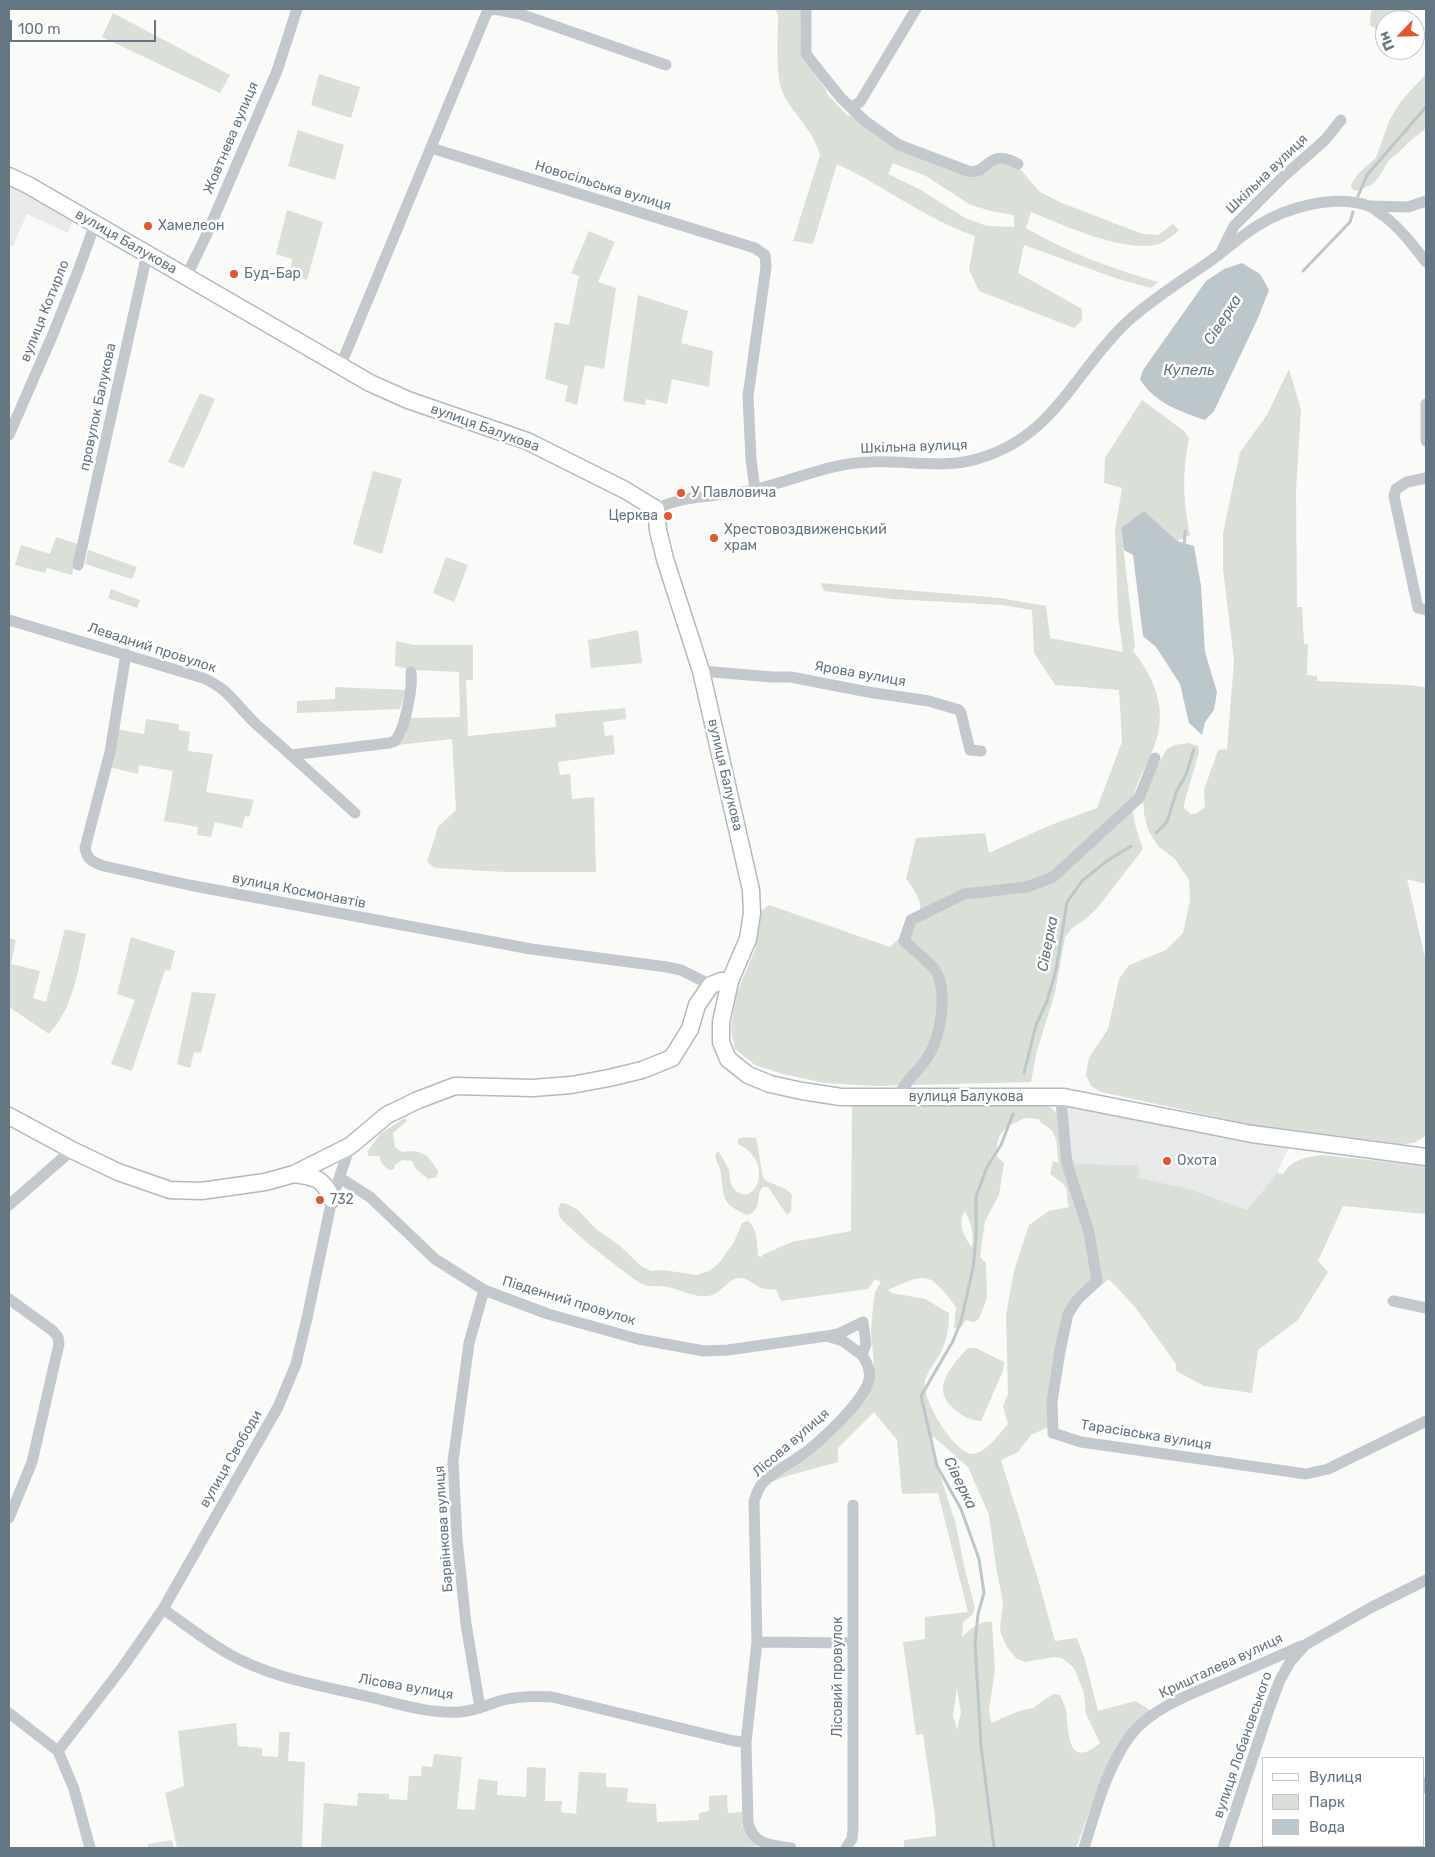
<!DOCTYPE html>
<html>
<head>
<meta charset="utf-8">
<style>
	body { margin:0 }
	#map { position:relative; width:1435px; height:1857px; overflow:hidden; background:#fafaf8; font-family:Rubik,sans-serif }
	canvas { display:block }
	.frame { position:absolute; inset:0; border:10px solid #657683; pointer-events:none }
	.legend { position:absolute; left:1262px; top:1757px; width:162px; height:90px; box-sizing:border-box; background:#fff; border:1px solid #c1c8cd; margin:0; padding:6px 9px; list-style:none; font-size:15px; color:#657683 }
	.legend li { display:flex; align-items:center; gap:10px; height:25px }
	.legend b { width:25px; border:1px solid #c1c8cd }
	.north { position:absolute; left:1375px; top:10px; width:50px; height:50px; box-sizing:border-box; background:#fff; border:1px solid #c1c8cd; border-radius:50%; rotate:246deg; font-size:14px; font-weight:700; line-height:20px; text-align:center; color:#657683 }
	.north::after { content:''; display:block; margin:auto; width:18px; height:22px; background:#e4572e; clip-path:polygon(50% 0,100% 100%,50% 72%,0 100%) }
	.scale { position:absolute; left:10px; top:20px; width:146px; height:22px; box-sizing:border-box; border:2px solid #657683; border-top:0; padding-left:6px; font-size:15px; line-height:18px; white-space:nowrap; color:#657683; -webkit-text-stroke:4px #fff; paint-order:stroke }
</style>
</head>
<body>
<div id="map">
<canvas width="1435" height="1857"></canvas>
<div class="frame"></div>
<ul class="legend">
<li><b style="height:6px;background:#fff"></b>Вулиця</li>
<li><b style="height:14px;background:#dadfd7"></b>Парк</li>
<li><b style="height:14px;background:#bbc7cb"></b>Вода</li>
</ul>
<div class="north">Пн</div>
<div class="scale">100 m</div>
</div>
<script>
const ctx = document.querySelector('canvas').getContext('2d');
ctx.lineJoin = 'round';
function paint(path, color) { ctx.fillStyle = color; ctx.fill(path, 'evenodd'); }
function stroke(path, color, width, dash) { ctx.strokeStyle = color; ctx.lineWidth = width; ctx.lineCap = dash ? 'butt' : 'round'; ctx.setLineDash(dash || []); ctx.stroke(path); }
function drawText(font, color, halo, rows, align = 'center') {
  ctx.font = font + ' Rubik,sans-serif'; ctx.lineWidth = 5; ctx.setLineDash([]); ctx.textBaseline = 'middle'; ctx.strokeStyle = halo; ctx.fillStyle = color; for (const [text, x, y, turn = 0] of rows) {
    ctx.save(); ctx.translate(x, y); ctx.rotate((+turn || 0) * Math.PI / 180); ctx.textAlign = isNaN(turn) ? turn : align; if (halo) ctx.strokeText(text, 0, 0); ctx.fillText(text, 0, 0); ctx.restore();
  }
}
paint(new Path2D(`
	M 9,180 L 73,220 L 68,233 L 27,214 L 13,246 L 9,245 Z
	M 1065,1103 L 1289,1147 L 1277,1173 L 1247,1210 L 1190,1189 L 1139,1178 L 1138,1165 L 1076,1164 L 1072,1159 Z`), '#e8e9e9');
paint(new Path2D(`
	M 774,9 L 801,9 C 801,20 799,48 803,57 C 808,68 819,79 826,90 L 826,93 L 848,116 L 853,115 L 967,173 L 996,161 L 1019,168 L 1040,192 L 1062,203 L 1132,230 L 1144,234 L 1158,235 L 1173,224 L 1179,230 C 1174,234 1167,241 1161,243 C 1132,256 1059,224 1031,212 L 1026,228 C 1067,252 1113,269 1158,282 L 1151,288 L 1118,279 L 1024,245 L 1018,273 L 1082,309 L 1082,320 L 1074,328 L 979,291 L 969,270 L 975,236 C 926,219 884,186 837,164 L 813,244 L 793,241 L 820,155 C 813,127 785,108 780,84 C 776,67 778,33 778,14 ZM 893,163 L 926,176 L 969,204 L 990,211 L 1014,215 L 1014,227 L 987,226 L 965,218 L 919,189 L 888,174 Z
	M 1374,9 L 1409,9 L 1413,20 L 1385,20 L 1385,27 L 1376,29 L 1370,25 L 1371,11 Z
	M 113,13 L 230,75 L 220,93 L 102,37 Z
	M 319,74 L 360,87 L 351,118 L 311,105 Z
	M 1426,74 L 1426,128 L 1410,141 L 1399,152 L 1389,160 L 1379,177 L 1373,184 L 1356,191 L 1352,189 L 1351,184 L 1359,173 L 1376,158 L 1389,121 L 1401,101 Z
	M 298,130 L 344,145 L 335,180 L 288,166 Z
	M 287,210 L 323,222 L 307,280 L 290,274 L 292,259 L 276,254 Z
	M 589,231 L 615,242 L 598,282 L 616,288 L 604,369 L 585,365 L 577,405 L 565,401 L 568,386 L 545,379 L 555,322 L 569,325 L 579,276 L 571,273 Z
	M 638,295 L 688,311 L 681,343 L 713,351 L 709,387 L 672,379 L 667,404 L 646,399 L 645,405 L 623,401 Z
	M 1289,369 L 1301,410 L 1296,491 L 1297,607 L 1302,607 L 1304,644 L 1308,644 L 1307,675 L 1317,676 L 1317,681 L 1407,685 L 1426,687 L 1426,884 L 1407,879 L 1426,962 L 1426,1135 C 1419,1142 1411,1144 1401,1144 L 1253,1125 L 1101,1092 L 1091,1086 L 1086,1075 L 1089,1058 L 1108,1029 L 1119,979 L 1129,965 L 1166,950 L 1183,933 L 1190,900 L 1189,880 L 1175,859 L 1158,846 L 1148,830 L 1144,814 L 1143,797 L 1154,772 L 1167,749 L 1175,745 L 1188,743 L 1198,746 L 1199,752 L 1184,804 L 1184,808 L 1191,814 L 1197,813 L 1205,807 L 1204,790 L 1218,750 L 1227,749 L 1234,661 L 1223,568 L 1223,533 L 1240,452 L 1267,415 Z
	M 200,393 L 215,399 L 184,468 L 168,462 Z
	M 1142,400 L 1184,431 L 1189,438 C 1182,475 1183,498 1190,535 L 1177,541 L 1144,512 L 1121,528 L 1135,647 L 1133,651 C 1156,680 1168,711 1154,747 C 1147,766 1136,781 1133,800 C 1131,816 1138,834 1143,849 L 1099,906 L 1086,919 L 1072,928 L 1065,937 L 1055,993 L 1036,1054 L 1031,1082 L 875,1086 L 825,1083 L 783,1074 L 755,1065 L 735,1049 L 731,1030 L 735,997 L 755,950 L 760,912 L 769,905 L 890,947 C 916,922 934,913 906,879 L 916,838 L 985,833 L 989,853 L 1048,826 L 1097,808 L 1122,742 L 1119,690 L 1055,685 L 1034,653 L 1032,610 L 1002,605 L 893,599 L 824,591 L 821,583 L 1000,598 L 1046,606 L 1050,638 L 1123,652 L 1118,616 L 1115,530 L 1122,488 L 1104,483 L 1105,458 Z
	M 373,471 L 402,479 L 382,554 L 353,544 Z
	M 56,537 L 78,544 L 72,575 L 47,568 L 45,573 L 15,565 L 21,545 L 50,554 Z
	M 88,550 L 137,567 L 132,579 L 85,564 Z
	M 446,557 L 468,565 L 454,602 L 433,593 Z
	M 111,589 L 140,600 L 137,608 L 108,598 Z
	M 638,630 L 642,663 L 591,668 L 588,640 Z
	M 396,641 L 414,645 L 473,645 L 473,680 L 466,680 L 468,736 L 556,727 L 555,714 L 625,708 L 626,719 L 603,722 L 605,736 L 613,735 L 615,754 L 558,762 L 560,775 L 570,774 L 572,799 L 594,797 L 596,872 L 504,872 L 435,868 L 427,862 L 438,827 L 456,810 L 452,739 L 397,745 L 404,738 L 410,718 L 460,717 L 459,672 L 415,670 L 395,666 Z
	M 335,687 L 406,690 L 400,709 L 297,713 L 297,701 L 335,699 Z
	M 146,719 L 179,724 L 179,730 L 190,732 L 188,751 L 213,754 L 206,792 L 254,800 L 249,817 L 245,816 L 242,828 L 215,822 L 211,837 L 197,835 L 198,827 L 164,821 L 173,771 L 139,765 L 138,774 L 110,767 L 116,729 L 144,734 Z
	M 65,929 L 86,934 C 78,969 74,1007 49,1034 L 9,1007 L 9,938 L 16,940 L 11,964 L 40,971 L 33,998 L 46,1002 Z
	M 131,937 L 175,951 L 170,971 L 165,970 L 132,1071 L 111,1064 L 135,1000 L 117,994 Z
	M 192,992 L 216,994 L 201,1053 L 194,1052 L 190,1068 L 177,1064 Z
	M 852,1103 L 876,1105 L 1047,1106 C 1064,1111 1062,1143 1064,1159 L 1072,1159 L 1076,1164 L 1139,1165 L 1139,1178 L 1190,1189 L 1247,1210 L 1277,1173 L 1283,1174 C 1292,1159 1306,1157 1323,1155 L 1426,1166 L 1426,1214 L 1343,1206 L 1318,1261 L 1328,1272 L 1298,1320 L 1258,1350 L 1252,1393 L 1204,1386 L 1176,1371 L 1176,1364 L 1135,1307 L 1109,1279 L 1085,1299 L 1073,1313 L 1058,1395 L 1055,1424 L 1031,1435 L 1018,1452 L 1001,1460 L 1038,1579 L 1055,1641 L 1077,1638 L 1085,1660 L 1098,1711 L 1135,1701 L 1152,1711 L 1099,1785 L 1076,1848 L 904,1848 L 904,1840 L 936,1836 L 935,1816 L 923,1734 L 916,1735 L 903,1642 L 925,1639 L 925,1617 L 968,1612 L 938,1493 L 902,1494 L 897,1440 L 874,1412 L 838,1448 L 838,1462 L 787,1476 L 764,1485 L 840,1428 L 874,1366 L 871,1331 L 873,1306 L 875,1292 L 881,1282 L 875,1279 L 868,1289 L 781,1301 L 776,1289 C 755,1292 753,1278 740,1278 C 728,1278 722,1294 708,1296 C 694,1298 680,1289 667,1287 C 658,1285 648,1288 640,1283 C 627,1275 567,1228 560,1217 C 560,1216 558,1210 558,1209 L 561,1203 L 567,1204 L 578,1210 L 597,1230 L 619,1245 L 641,1266 L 651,1271 L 663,1270 L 696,1275 L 709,1271 L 719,1263 L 734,1242 L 742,1223 L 748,1221 C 758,1229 757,1244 758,1256 L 762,1257 L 762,1255 L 792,1242 L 851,1231 ZM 1025,1118 L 1038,1119 C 1042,1125 1046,1125 1051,1130 C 1059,1138 1056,1153 1059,1163 L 1053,1161 L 1050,1174 C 1055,1178 1066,1184 1067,1191 C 1068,1197 1066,1198 1069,1207 L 1049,1211 L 1029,1225 L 1014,1271 L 1006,1315 L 1008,1394 L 1003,1406 L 1008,1424 C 999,1434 987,1452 973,1454 C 955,1455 920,1397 925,1381 C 927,1372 935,1362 940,1354 C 947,1341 949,1327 949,1313 L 925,1299 L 892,1293 L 888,1290 C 928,1272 929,1272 956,1307 L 954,1328 L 960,1328 L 966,1320 L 974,1322 L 979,1319 L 987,1298 L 986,1263 L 980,1257 L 985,1221 L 999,1195 L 1004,1163 L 997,1157 C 995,1133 1004,1127 1025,1118 ZM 965,1211 C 971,1222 974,1235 972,1247 C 964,1238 957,1221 965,1211 ZM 934,1437 L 968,1467 L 989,1515 L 996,1567 L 1003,1602 L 1000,1627 L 1001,1634 L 1007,1647 L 1016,1658 L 1025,1662 L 1055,1657 L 1062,1658 L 1074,1668 L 1084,1693 L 1086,1714 L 1100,1743 C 1067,1771 1069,1732 1066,1710 C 1065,1705 1062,1700 1060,1695 L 1053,1694 L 1033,1708 L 1019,1711 L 991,1723 L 989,1710 L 995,1670 L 992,1622 C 979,1620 971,1629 962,1637 L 963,1622 L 973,1614 L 975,1608 L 964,1566 L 956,1525 L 929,1440 ZM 957,1688 L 961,1713 L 957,1730 L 953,1715 Z
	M 405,1118 L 407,1121 L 393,1133 L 395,1147 L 402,1152 C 423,1149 427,1154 438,1171 L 437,1177 L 428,1179 L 416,1169 L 412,1161 L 402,1160 L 395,1165 L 394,1169 L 389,1170 L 382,1164 L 379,1156 L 369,1156 L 367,1152 L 380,1134 Z
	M 747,1137 L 756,1138 C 759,1147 761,1174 764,1179 C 770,1185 785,1185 792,1195 L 791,1211 L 787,1215 L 768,1187 L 763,1187 C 754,1196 764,1210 747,1215 C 722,1204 724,1199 721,1174 C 720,1167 716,1162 715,1155 L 718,1151 C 721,1156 728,1166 729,1171 C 731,1178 729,1183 734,1189 C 754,1210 777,1163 738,1144 L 738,1139 Z
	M 968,1348 L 976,1348 L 1004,1362 L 1003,1371 L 981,1421 C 970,1420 961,1416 953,1408 C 930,1388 952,1365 968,1348 Z
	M 236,1723 L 238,1746 L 262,1748 L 262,1756 L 278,1757 L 279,1732 L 290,1732 L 288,1761 L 305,1762 L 302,1848 L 177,1848 L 165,1793 L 184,1786 L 178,1731 Z
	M 434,1754 L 462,1757 L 457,1809 L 475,1810 L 478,1779 L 498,1781 L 497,1795 L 526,1797 L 527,1767 L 546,1768 L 545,1801 L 562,1801 L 561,1812 L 576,1814 L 579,1772 L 606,1773 L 606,1787 L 628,1788 L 627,1802 L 656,1804 L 657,1822 L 699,1820 L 699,1813 L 709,1811 L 709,1796 L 727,1795 L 728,1813 L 742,1812 L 742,1826 L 746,1826 L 757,1845 L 757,1848 L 321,1848 L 324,1803 L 357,1806 L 358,1793 L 389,1794 L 389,1799 L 407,1800 L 409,1776 L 421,1776 L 422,1766 L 432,1767 Z
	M 172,1840 L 174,1848 L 148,1848 L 148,1844 Z`), '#dadfd7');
paint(new Path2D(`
	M 1242,263 L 1260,274 L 1269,290 L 1258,318 L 1214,411 L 1205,420 C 1181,412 1153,402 1140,379 L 1143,370 L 1206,281 L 1224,269 Z
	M 1144,511 L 1177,541 L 1194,546 L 1201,586 L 1205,652 L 1217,692 L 1214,710 L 1205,722 L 1202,735 L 1189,723 L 1180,684 L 1156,647 L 1143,636 L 1133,555 L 1124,550 L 1121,528 Z`), '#bbc7cb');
stroke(new Path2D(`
	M 1358,196 L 1367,175 L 1426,107
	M 1303,271 L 1350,222 L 1353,212
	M 1184,546 L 1185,531
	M 1156,833 L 1167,822 L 1177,790 L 1186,775 L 1194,749
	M 1024,1073 L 1036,1025 L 1047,1001 L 1056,970 L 1067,902 L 1082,881 L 1107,861 L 1131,846
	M 994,1848 L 981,1746 L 975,1643 L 978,1614 L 984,1593 L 979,1559 L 961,1509 L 937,1466 L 921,1396 L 953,1341 L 961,1321 L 973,1268 L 976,1239 L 976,1197 L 987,1167 L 1001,1145 L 1013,1114`), '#bbc7cb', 3);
const secondary = new Path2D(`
	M 9,176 L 28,185 L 370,383 L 408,400 L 527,441 L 625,490 L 656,509 L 658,530 L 665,559 L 701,671 L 751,890 L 752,913 L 748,939 L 730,981 L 721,1022 L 721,1042 L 728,1059 L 748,1075 L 770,1084 L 802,1091 L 841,1097 L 1064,1097 L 1252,1134 L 1426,1157
	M 9,1116 L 72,1150 L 118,1172 L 170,1190 L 201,1191 L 265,1182 L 294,1174 L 350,1146 L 387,1115 L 418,1100 L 455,1086 L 533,1088 L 571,1085 L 609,1078 L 642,1070 L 672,1058 L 690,1029 L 697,1005 L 711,985 L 721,981 L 730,981
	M 294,1174 C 316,1177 323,1178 332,1199`);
stroke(secondary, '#b3babf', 19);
stroke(new Path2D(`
	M 494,9 L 520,14 L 666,65
	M 806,9 L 806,53 L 812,62 L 841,98 L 865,121 L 899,145 L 968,171 C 989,176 987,146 1018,164
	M 851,107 L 860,102 L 916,9
	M 431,148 L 755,248 L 765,255 L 766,267 L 748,396 L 751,459 L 755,490
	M 1371,206 L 1408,207 L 1426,201
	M 1222,250 L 1234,226 L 1284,176 L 1325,140 L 1341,120
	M 186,277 L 205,238 L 277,71 L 297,9
	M 340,367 L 487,12 L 493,9
	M 1426,404 L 1426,441
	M 9,435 L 53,334 L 78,271 L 95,224
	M 1426,478 L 1407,482 L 1396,489 L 1394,496 L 1418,608 L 1426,610
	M 656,509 C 687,493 723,498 757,489 C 795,480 830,463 870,462 C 904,460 945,469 977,459 C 1055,437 1073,373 1127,322 C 1151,300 1180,282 1206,264 C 1224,252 1239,237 1257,226 C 1287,207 1334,194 1369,206 C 1374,208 1379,213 1384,216 C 1401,229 1413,245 1426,262
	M 78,565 L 147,254
	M 9,620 L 203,678 C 231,690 236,706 257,725 C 290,754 322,783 355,813
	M 126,654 L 110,752 L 85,848 C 87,860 93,862 104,866 L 189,885 L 531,949 L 667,967 L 681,970 L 711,985
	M 701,671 L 772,677 L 791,677 L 868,692 L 929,701 L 959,710 L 961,713 L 970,750 L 981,751
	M 291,755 L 389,743 L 395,741 C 405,729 413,688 411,672
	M 1064,1097 L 1061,1102 L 1067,1164 L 1089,1232 L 1097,1281 L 1077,1300 L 1068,1314 L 1060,1350 L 1052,1402 L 1053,1433 L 1081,1442 L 1306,1474 L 1328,1469 L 1426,1421
	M 898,1098 C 905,1079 920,1071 929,1055 C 941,1035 947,994 937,973 C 933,965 912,948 904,941 L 911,920 L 964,894 L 1027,887 L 1053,877 L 1139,798 L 1155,758
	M 340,1178 L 370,1197 L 435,1259 L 484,1290 L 548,1314 L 638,1339 L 704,1351 L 728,1350 L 827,1336 L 838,1334 L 863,1322 L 866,1344 L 862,1355 L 843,1341 L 827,1336
	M 9,1205 L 72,1150
	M 9,1299 L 53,1331 L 58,1337 L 59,1344 L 32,1462 L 9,1518
	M 1393,1301 L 1426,1308
	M 163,1609 C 185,1624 206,1641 229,1654 C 271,1678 323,1686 370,1697 C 399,1704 430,1714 460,1712 C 475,1711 489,1704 503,1700 C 520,1696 536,1696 552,1697 L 734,1741 L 746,1742
	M 757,1642 L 853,1643
	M 480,1708 L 466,1624 L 457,1539 L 453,1461 L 469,1343 L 484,1290
	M 9,1713 L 58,1751 L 74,1789 L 90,1848
	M 58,1751 L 122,1668 L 163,1609 L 278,1407 L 296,1364 L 307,1318 L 332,1199 L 350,1146
	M 1424,1788 L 1426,1783
	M 791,1848 C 770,1844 754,1846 748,1823 L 746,1742 L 757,1642 L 754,1501 C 756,1496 758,1488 762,1484 C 771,1473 785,1466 796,1459 C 816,1446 863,1403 869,1380 C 871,1370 867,1363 862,1355
	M 846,1848 L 852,1839 L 853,1829 L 853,1505
	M 1084,1848 C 1096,1810 1106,1769 1130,1736 C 1151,1708 1193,1693 1224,1680 C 1249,1669 1275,1658 1301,1646
	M 1223,1848 L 1269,1709 L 1280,1680 L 1290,1662 L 1305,1645 L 1372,1607 L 1426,1580
	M 1402,1848 L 1403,1846`), '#c3c8cc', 11);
stroke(secondary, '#fff', 16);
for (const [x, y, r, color] of [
	[148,226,5,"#e4572e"],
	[234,274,5,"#e4572e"],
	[681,493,5,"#e4572e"],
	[668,516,5,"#e4572e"],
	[714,538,5,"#e4572e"],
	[1167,1161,5,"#e4572e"],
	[320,1200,5,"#e4572e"]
]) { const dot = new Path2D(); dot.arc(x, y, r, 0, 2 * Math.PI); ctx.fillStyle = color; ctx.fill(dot); stroke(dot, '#fff', 2); }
drawText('14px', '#657683', '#fff', [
	["Жовтнева вулиця",231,138,-67],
	["Шкільна вулиця",1267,174,-44],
	["Новосільська вулиця",603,186,17],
	["вулиця Балукова",126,242,30],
	["вулиця Котирло",45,311,-68],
	["провулок Балукова",98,407,-78],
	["вулиця Балукова",485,428,20],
	["Шкільна вулиця",914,447,-2],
	["Левадний провулок",152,648,18],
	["Ярова вулиця",860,674,10],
	["вулиця Балукова",725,775,77],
	["вулиця Космонавтів",299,891,11],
	["вулиця Балукова",966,1097],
	["Південний провулок",569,1301,17],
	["Тарасівська вулиця",1146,1435,9],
	["Лісова вулиця",791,1443,-41],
	["вулиця Свободи",231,1459,-60],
	["Барвінкова вулиця",444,1529,-94],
	["Кришталева вулиця",1221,1666,-25],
	["Лісовий провулок",838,1677,-90],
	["Лісова вулиця",406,1687,10],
	["вулиця Лобановського",1243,1745,-71]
]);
drawText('14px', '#657683', '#fff', [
	["Хамелеон",158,226],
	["Буд-Бар",244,274],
	["У Павловича",691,493],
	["Церква",658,516,"right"],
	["Хрестовоздвиженський",724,530],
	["храм",724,546],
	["Охота",1177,1161],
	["732",330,1200]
], 'left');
drawText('italic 15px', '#60757c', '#fff', [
	["Сіверка",1223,320,-57],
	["Купель",1189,371],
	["Сіверка",1048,944,-79],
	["Сіверка",960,1483,64]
]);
</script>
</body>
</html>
